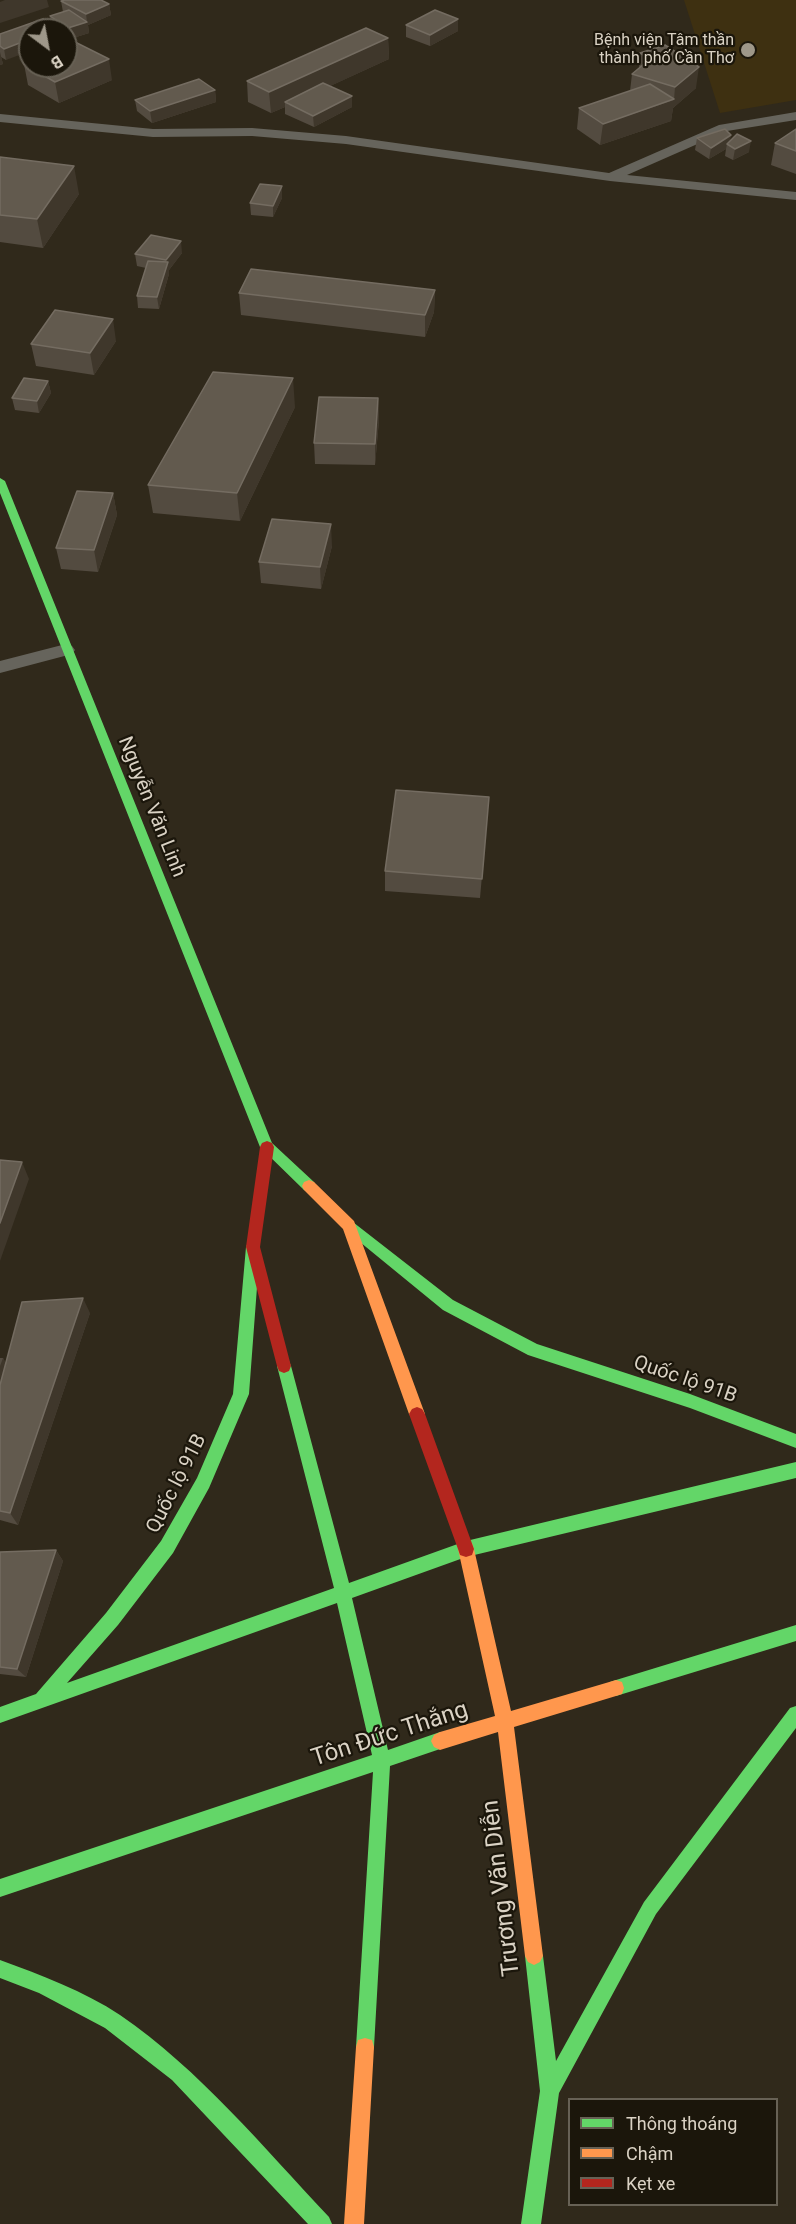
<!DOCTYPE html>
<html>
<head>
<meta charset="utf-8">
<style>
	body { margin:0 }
	#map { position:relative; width:796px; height:2224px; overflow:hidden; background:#30291b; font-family:Roboto,sans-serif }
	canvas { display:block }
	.legend { position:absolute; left:568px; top:2098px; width:210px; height:108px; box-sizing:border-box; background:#1b160b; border:2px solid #676155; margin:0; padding:8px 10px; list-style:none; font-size:18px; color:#dad2c4 }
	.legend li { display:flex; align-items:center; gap:12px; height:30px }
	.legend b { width:30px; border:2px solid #676155 }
	.north { position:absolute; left:18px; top:18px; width:60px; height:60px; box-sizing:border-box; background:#1b160b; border:2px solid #676155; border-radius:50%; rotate:148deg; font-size:16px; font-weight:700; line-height:24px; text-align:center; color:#dad2c4 }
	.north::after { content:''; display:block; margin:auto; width:21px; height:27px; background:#9e9789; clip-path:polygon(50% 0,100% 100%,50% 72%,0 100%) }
</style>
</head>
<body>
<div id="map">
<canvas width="796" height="2224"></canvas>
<ul class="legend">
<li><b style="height:8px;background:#63d668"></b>Thông thoáng</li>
<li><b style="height:8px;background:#ff974d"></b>Chậm</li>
<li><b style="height:8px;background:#b3261e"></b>Kẹt xe</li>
</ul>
<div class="north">B</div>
</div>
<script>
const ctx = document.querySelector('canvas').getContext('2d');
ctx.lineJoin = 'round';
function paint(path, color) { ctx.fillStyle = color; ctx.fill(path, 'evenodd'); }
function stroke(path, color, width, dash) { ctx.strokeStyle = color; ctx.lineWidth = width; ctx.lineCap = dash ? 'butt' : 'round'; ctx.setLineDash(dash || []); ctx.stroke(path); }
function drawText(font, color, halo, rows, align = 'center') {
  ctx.font = font + ' Roboto,sans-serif'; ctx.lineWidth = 4.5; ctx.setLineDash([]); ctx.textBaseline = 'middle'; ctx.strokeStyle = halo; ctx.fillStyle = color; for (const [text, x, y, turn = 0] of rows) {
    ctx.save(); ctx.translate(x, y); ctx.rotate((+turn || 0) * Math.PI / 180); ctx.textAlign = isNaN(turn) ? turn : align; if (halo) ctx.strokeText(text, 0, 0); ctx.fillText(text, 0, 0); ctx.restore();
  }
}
paint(new Path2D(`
	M 684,0 L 796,0 L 796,100 L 720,113 Z`), '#3e3011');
paint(new Path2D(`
	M 796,112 L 796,120 L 727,131 L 627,175 L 796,192 L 796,200 L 610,181 L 346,144 L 252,136 L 153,137 L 0,122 L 0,114 L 153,129 L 252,128 L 346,136 L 609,173 L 719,125 Z
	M 66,644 L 72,646 L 75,650 L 72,654 L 0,673 L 0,661 Z`), '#66645c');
paint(new Path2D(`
	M 0,478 L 5,481 L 272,1143 L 314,1182 L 316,1186 L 314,1190 L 309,1192 L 304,1190 L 260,1147 L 0,493 Z
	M 349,1219 L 453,1300 L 537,1344 L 690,1394 L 796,1434 L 796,1448 L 690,1408 L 528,1355 L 443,1310 L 344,1229 L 342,1225 L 344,1221 Z
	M 253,1241 L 258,1242 L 260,1247 L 249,1394 L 209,1488 L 173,1553 L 118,1625 L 67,1683 L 334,1588 L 277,1366 L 279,1361 L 284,1359 L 289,1361 L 291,1366 L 349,1583 L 466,1541 L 796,1462 L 796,1478 L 466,1557 L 352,1598 L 388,1750 L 440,1732 L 446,1735 L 449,1741 L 446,1747 L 390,1766 L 374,2047 L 372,2054 L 365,2056 L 358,2054 L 356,2047 L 373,1772 L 0,1897 L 0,1879 L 372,1755 L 337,1603 L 0,1723 L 0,1707 L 36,1694 L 106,1613 L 161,1541 L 197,1478 L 233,1394 L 246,1247 L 248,1242 Z
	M 796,1625 L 796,1641 L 616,1696 L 610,1694 L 608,1688 L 610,1682 L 616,1680 Z
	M 796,1706 L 796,1728 L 656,1914 L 559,2093 L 541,2224 L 521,2224 L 540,2091 L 525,1956 L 528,1950 L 534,1947 L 540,1950 L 543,1956 L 556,2061 L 644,1902 L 790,1708 Z
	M 0,1960 C 41,1975 84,1991 120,2015 C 200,2070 263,2147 329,2217 L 332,2224 L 308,2224 L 172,2080 L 105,2028 L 39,1993 L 0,1978 Z`), '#63d668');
paint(new Path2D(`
	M 309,1180 L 314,1182 L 354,1221 L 425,1414 L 422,1419 L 417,1421 L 412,1419 L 409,1414 L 343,1229 L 304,1190 L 302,1186 L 304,1182 Z
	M 466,1541 L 472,1543 L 474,1549 L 511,1711 L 616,1680 L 622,1682 L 624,1688 L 622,1694 L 616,1696 L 514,1727 L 543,1956 L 540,1962 L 534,1965 L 528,1962 L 525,1956 L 498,1732 L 440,1750 L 434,1747 L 431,1741 L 434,1735 L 440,1732 L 495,1716 L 458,1549 L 460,1543 Z
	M 365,2038 L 372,2040 L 374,2047 L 364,2224 L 344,2224 L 356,2047 L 358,2040 Z`), '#ff974d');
paint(new Path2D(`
	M 267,1141 L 272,1143 L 274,1147 L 260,1247 L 291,1366 L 289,1371 L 284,1373 L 279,1371 L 277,1366 L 246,1247 L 260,1147 L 262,1143 Z
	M 417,1407 L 422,1409 L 425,1414 L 474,1549 L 472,1555 L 466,1557 L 460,1555 L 458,1549 L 409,1414 L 412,1409 Z`), '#b3261e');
paint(new Path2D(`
	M 61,1 L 109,4 L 111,15 L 88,25 L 89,33 L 70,39 L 66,37 L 66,30 L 30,30 L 6,60 L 1,57 L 3,64 L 0,65 L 0,34 L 51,24 L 50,16 L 63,12 Z
	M 406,25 L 458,31 L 430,46 L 406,37 Z
	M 388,38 L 389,59 L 330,86 L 352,107 L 314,127 L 285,114 L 285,107 L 271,113 L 248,102 L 247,81 Z
	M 640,53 L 696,88 L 673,108 L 671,121 L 600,145 L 577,129 L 579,108 L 630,91 L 632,74 L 639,68 Z
	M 24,64 L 112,80 L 59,103 L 28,85 Z
	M 215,90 L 216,102 L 152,123 L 137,111 L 135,100 Z
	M 796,129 L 796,174 L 771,165 L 775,143 Z
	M 697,138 L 730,141 L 749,152 L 733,160 L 725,156 L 726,149 L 709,159 L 695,150 Z
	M 0,157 L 79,194 L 43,248 L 0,242 Z
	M 282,186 L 282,198 L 273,217 L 251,215 L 250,203 Z
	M 182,253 L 169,270 L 169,274 L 159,309 L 138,308 L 137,296 L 146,268 L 137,266 L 135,254 Z
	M 435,290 L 434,312 L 425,337 L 241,315 L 239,293 Z
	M 116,341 L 94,375 L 36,366 L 31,344 Z
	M 48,381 L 51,393 L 39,413 L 15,410 L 12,398 Z
	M 378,398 L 379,420 L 375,465 L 315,464 L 314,443 Z
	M 295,407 L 240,521 L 153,513 L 148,485 Z
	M 113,493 L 117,515 L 98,572 L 61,569 L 56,548 Z
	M 332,546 L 321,589 L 261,583 L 259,562 Z
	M 489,797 L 480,898 L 385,891 L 385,871 Z
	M 90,1313 L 18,1525 L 0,1520 L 0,1358 L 3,1358 L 6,1364 Z
	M 56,1550 L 63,1561 L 26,1677 L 0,1674 L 0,1552 Z`), '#534b40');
paint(new Path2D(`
	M 5,0 L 47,0 L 49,7 L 0,23 L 0,2 Z
	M 109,4 L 111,15 L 88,25 L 89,33 L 70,39 L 68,28 L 87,22 L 86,14 Z
	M 458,19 L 458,31 L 430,46 L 430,35 Z
	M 388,38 L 389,59 L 289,105 L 285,102 L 285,107 L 271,113 L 269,92 Z
	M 30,39 L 30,51 L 6,60 L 4,49 Z
	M 0,52 L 3,64 L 0,65 Z
	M 109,59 L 112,80 L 59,103 L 55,82 Z
	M 699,67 L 696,88 L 673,108 L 671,121 L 600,145 L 603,124 L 674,100 L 675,87 Z
	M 215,90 L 216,102 L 152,123 L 150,111 Z
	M 352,96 L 352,107 L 314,127 L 313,116 Z
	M 731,135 L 729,146 L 727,144 L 726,149 L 709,159 L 711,148 Z
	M 751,141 L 749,152 L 733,160 L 735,149 Z
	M 74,166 L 79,194 L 43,248 L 37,219 Z
	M 282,186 L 282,198 L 273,217 L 273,206 Z
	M 181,241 L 182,253 L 169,270 L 169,274 L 159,309 L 157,297 L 166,266 L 166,260 Z
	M 435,290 L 434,312 L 425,337 L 425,315 Z
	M 113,319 L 116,341 L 94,375 L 90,353 Z
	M 293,378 L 295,407 L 240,521 L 237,493 Z
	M 48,381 L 51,393 L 39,413 L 37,401 Z
	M 378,398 L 379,420 L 375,465 L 375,444 Z
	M 113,493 L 117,515 L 98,572 L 94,550 Z
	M 331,524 L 332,546 L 321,589 L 320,567 Z
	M 22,1162 L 29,1179 L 0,1261 L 0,1223 Z
	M 83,1298 L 90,1313 L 18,1525 L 10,1513 Z
	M 3,1358 L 11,1372 L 0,1407 L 0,1366 Z
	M 56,1550 L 63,1561 L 26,1677 L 17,1669 Z`), '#3f372b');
const building = new Path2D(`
	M 65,0 L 101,0 L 109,4 L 86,14 L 61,1 Z
	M 69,10 L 87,22 L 68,28 L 50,16 Z
	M 435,10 L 458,19 L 430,35 L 406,25 Z
	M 43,19 L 59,28 L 55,30 L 30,30 L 30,39 L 4,49 L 0,46 L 0,34 Z
	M 366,28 L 388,38 L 269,92 L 247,81 Z
	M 77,43 L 109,59 L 55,82 L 24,64 L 30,62 L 30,66 L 66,66 L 66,47 Z
	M 665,45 L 699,67 L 675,87 L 632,74 L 650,59 L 640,53 Z
	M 199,79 L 215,90 L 150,111 L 135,100 Z
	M 323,83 L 352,96 L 313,116 L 285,102 Z
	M 650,84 L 674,99 L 603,124 L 579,108 Z
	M 725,129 L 731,135 L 711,148 L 697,138 Z
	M 796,129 L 796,151 L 775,143 Z
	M 737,134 L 751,141 L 735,149 L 727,144 Z
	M 0,157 L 74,166 L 37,219 L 0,215 Z
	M 260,184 L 282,186 L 273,206 L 250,203 Z
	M 151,235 L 181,241 L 166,260 L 135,254 Z
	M 148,261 L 168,262 L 157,297 L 137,296 Z
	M 251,269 L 435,290 L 425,315 L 239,293 Z
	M 55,310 L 113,319 L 90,353 L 31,344 Z
	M 213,372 L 293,378 L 237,493 L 148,485 Z
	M 24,378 L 48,381 L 37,401 L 12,398 Z
	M 319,397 L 378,398 L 375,444 L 314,443 Z
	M 77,491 L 113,493 L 94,550 L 56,548 Z
	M 272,519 L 331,524 L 320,567 L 259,562 Z
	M 396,790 L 489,797 L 482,879 L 385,871 Z
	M 0,1160 L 22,1162 L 0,1223 Z
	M 83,1298 L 10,1513 L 0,1511 L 0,1385 L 22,1302 Z
	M 56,1550 L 17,1669 L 0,1667 L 0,1552 Z`);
paint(building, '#625a4e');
stroke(building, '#746c61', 1.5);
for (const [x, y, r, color] of [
	[748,50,8,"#9e9789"]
]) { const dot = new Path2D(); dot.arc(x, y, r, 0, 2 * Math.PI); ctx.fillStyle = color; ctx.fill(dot); stroke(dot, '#1b160b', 2); }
drawText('16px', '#dad2c4', '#1b160b', [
	["Bệnh viện Tâm thần",734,41],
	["thành phố Cần Thơ",734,59]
], 'right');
drawText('20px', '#dad2c4', '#1b160b', [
	["Nguyễn Văn Linh",151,807,68],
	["Quốc lộ 91B",685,1380,19],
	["Quốc lộ 91B",177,1484,-63]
]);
drawText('24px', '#dad2c4', '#1b160b', [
	["Tôn Đức Thắng",390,1735,-18],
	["Trương Văn Diễn",502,1888,-97]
]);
</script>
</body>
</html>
